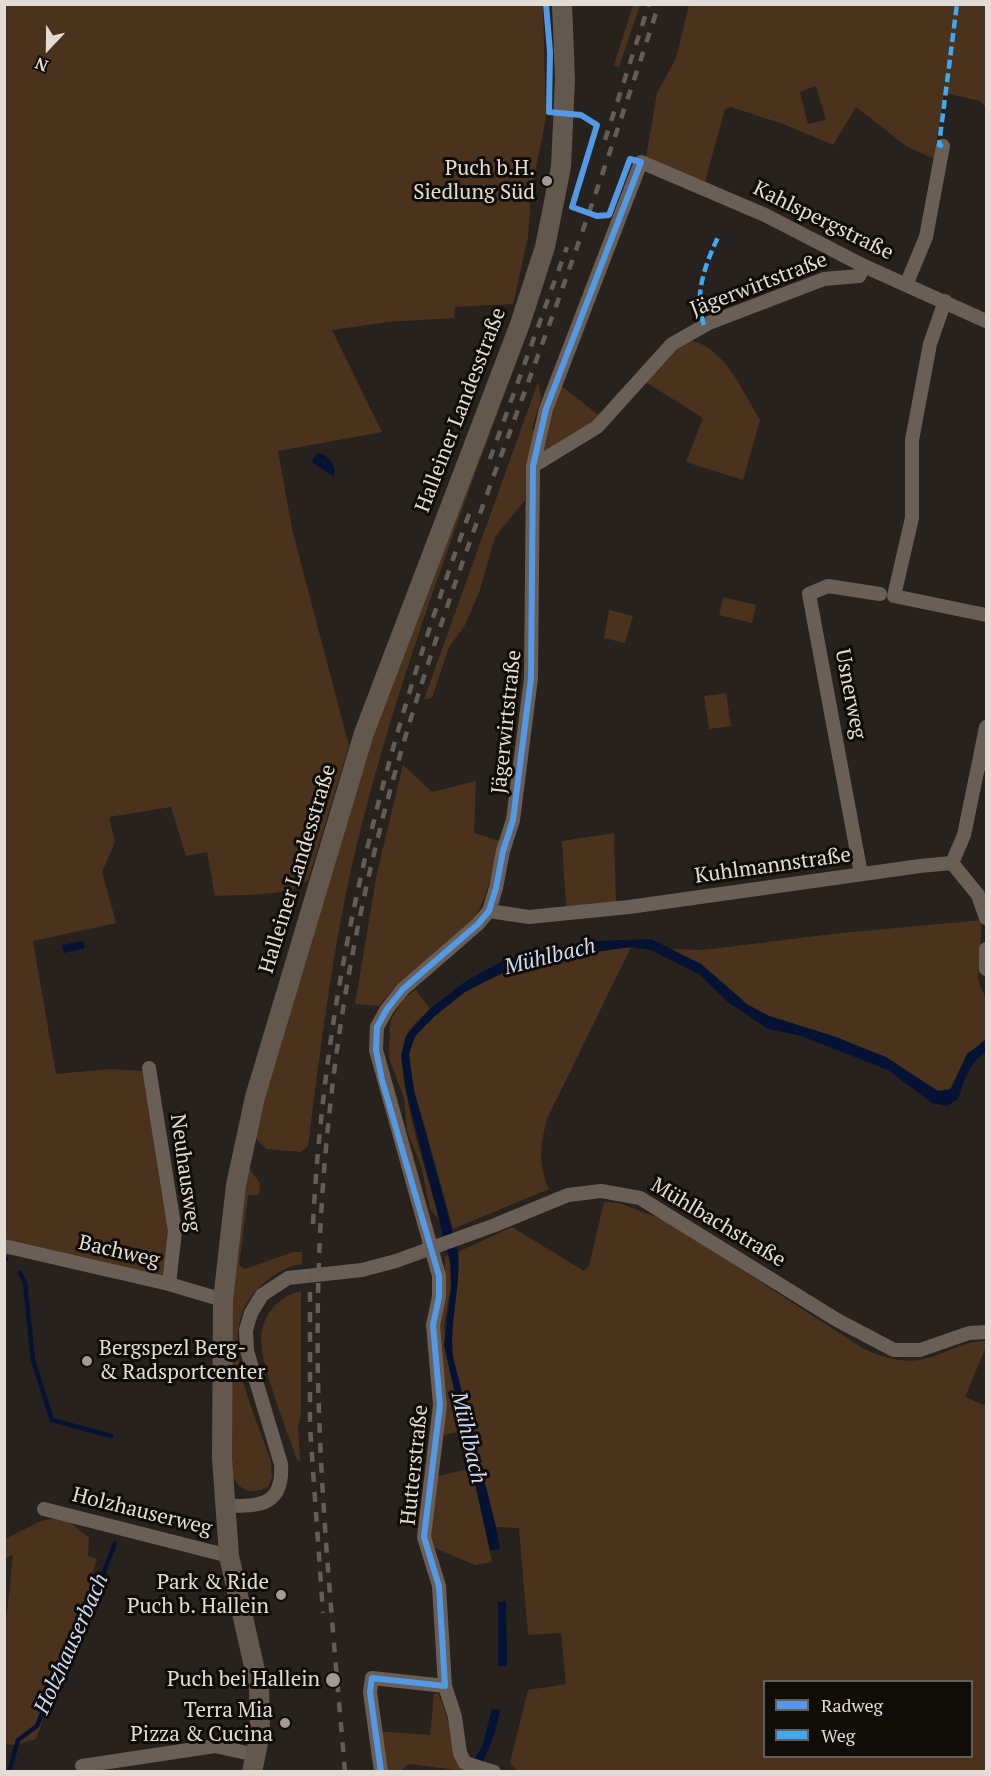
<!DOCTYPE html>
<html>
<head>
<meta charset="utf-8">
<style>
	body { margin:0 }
	#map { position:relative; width:991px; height:1776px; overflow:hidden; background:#27221d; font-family:"PT Serif",serif }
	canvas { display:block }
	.frame { position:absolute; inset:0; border:6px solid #e2dbd6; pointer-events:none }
	.legend { position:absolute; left:763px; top:1680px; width:210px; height:78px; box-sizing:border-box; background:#100c08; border:2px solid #645f5a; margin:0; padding:8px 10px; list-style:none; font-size:18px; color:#e2dbd6 }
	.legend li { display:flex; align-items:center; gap:12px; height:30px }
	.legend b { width:30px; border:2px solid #645f5a }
	.north { position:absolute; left:18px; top:18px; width:60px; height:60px; -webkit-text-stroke:4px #100c08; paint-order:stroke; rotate:202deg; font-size:16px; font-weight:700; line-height:24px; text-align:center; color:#e2dbd6 }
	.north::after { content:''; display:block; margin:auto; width:21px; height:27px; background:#e2dbd6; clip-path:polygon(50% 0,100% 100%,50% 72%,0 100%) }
</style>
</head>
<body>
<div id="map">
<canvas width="991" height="1776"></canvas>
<div class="frame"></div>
<ul class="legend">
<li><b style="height:8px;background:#5399e6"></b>Radweg</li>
<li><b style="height:8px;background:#3fa9f5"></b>Weg</li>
</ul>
<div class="north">N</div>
</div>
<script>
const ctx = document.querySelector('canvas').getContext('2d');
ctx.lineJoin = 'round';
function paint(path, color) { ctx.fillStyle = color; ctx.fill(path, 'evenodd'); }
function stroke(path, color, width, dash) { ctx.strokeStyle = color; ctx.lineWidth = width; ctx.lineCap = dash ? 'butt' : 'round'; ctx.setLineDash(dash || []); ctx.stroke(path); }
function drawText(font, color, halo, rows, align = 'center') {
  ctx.font = font + ' "PT Serif",serif'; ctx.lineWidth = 6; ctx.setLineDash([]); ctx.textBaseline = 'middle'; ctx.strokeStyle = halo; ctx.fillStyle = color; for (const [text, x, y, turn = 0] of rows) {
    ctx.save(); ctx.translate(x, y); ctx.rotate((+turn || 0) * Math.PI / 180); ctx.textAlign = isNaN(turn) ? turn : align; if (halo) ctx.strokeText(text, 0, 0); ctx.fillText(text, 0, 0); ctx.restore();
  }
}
paint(new Path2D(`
	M 4,5 L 543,5 L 546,117 L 531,193 L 528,237 L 513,304 L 455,307 L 454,318 L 389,322 L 332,330 L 382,432 L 278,451 L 292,529 L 349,746 L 308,880 C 290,898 240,894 215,896 L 207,852 L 186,856 L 171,807 L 109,817 L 115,842 L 102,872 L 116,923 L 33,941 L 56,1074 L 110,1069 L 144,1071 L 172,1230 L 164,1277 L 5,1239 Z
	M 633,5 L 640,5 L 619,67 L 614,65 Z
	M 689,5 L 986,5 L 986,108 L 980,101 L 944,93 L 934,159 L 906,146 L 856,107 L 833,145 L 783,124 L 731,107 L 725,109 L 705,182 L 646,158 L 657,93 L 676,58 ZM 816,86 L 826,120 L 808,124 L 800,92 Z
	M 540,296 C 478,470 409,641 363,820 C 335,927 322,1037 308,1146 L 301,1152 L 267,1149 L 254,1137 L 263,1099 L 376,720 Z
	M 693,341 C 726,350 743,392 760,420 L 743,480 L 686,462 L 703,418 L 644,381 C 659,364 671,347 693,341 Z
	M 538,382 L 541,398 L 532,429 L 544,434 L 554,400 L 562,386 L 603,419 L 577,438 L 580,445 L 540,470 L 526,467 L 525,500 L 495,537 L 479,593 L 464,627 L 449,647 L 432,698 L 424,699 Z
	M 723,597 L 756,605 L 752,623 L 719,615 Z
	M 609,610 L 633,616 L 625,643 L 604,638 Z
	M 726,693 L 731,726 L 709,729 L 704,696 Z
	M 403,765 L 432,792 L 476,781 L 474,833 L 500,841 C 492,871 487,906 465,931 C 441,960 403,974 379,1006 L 355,1004 L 377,873 Z
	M 614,833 L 616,903 L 566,907 L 562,841 Z
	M 982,920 L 978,980 L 986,999 L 986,1040 L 982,1041 L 960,1069 L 950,1089 L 945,1092 L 929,1088 L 836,1037 L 769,1016 L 748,1005 L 713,974 L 672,949 L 703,950 L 831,934 Z
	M 631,947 L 547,1119 C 540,1147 538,1162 549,1189 L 453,1229 C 444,1195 434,1161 425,1127 C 418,1105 409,1080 409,1056 C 409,1041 420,1031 429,1021 C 483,966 558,957 631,947 Z
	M 416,990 L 430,1009 C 422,1017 410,1026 406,1037 C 391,1072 430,1181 440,1221 L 430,1209 L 421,1166 L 407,1131 L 404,1098 L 389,1058 L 390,1021 L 404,998 Z
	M 247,1166 L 260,1183 L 259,1195 L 248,1195 L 239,1265 L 245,1269 L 293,1252 L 302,1252 L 302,1264 C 287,1266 277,1273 265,1282 C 209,1327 253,1406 271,1461 L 272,1477 L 268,1487 C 251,1496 237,1490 231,1472 L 231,1277 Z
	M 604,1202 L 619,1203 L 667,1221 L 864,1349 C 883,1357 903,1364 924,1359 C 946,1354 963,1341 986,1341 L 986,1347 L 965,1397 L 986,1406 L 986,1771 L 518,1772 L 510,1763 L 528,1690 L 566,1684 L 561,1633 L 528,1635 L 519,1528 L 496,1527 L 453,1357 C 449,1321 461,1288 458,1252 L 512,1227 L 584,1271 L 589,1266 ZM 764,1682 L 972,1682 L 972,1756 L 764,1756 Z
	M 449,1254 L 451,1287 L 444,1327 L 460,1415 L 492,1562 L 475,1565 L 435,1548 L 431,1539 L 434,1477 L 468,1469 L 459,1432 L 440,1436 L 447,1396 L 438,1330 L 445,1297 L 445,1256 Z
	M 301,1291 L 301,1414 L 298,1427 L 300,1461 L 297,1460 C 287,1430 262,1369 261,1341 C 261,1316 278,1296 301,1291 Z
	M 55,1518 L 71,1523 L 89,1538 L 88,1556 L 97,1559 L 91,1577 L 94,1582 C 86,1622 66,1657 51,1695 C 45,1709 42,1724 36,1739 L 15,1745 L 5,1744 L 4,1640 L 13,1555 L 5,1558 L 5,1539 L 41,1521 Z
	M 438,1693 C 450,1718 452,1747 464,1771 L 409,1764 L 400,1771 L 385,1771 L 378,1731 L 430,1735 L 434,1694 Z`), '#4a321d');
paint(new Path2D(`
	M 319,453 C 329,455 337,467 334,477 L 312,462 L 315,455 Z
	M 651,939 L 701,964 L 748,1005 L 769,1016 L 836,1037 L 886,1057 L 938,1091 L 951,1089 L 967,1054 L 986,1040 L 986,1053 C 969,1061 964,1082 958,1099 L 947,1106 L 932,1103 L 888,1070 L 801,1036 L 768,1029 L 728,1002 L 699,974 L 651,950 L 631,947 L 558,957 L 502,973 L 465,992 L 435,1016 L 415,1036 L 409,1054 L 414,1090 L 458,1252 C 461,1288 449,1321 453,1357 L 496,1527 L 500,1549 L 490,1550 L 444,1345 L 451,1287 L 451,1266 L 406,1091 L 401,1056 L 406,1036 L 430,1009 L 466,981 L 501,962 L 596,941 Z
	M 83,941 L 85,948 L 64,953 L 62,945 Z
	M 506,1601 L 507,1666 L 498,1666 L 498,1602 Z
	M 492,1709 L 500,1710 L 495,1733 L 479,1771 L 466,1772 L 482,1747 Z`), '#061234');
stroke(new Path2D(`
	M 4,1258 L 6,1259
	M 20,1273 L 25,1283 L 33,1360 L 52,1420 L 111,1436
	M 9,1772 L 18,1740 L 37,1726 L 86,1603 L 102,1577 L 115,1543`), '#061234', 4.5);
stroke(new Path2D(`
	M 906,285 L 926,237 L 943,146
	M 945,301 L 930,344 L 912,440 L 912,518 L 894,596 L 986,615
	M 533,466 L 597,427 L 672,344 L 709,323 L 824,279 L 859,276 L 864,266
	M 979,762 L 986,727
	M 952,863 L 978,895 L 986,918
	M 861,874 L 809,594 L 828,586 L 880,594
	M 489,911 L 529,917 L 629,907 L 920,866 L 952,863 L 964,835 L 979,762 L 986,764
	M 986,949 L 986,969
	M 149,1068 L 175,1231 L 169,1284
	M 4,1246 L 169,1284 L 223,1300
	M 223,1506 C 257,1506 284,1508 281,1464 L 247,1351 L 246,1330 L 251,1313 L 262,1295 L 288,1278 L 362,1270 L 396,1261 L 495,1225 L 568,1195 L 601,1191 L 640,1198 L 837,1320 L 894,1350 L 920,1350 L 969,1333 L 986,1332
	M 44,1509 L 229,1556
	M 82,1766 L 215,1746 L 256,1755
	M 381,1772 L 370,1692 L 372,1678 L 445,1686
	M 494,1772 L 465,1763 L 460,1753 L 455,1717 L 445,1686 L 439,1586 L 424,1537 L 440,1405 L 433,1325 L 439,1297 L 439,1276 L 376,1050 L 377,1027 L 387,1009 L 403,989 L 478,924 L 489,911 L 496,888 L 503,851 L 513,820 L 531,678 L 533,466 L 546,409 L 641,162 L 765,215 L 864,266 L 986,321`), '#6a5f56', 14);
stroke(new Path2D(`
	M 252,1772 L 260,1733 L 259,1688 L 229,1556 L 222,1458 L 223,1300 L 236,1185 L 255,1097 L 364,733 L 520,324 L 545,247 L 561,167 L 565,79 L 562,4`), '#63584e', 20);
stroke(new Path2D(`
	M 605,140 L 649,4
	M 490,459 L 567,247
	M 313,1224 C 326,970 385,744 472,506
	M 310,1272 L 310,1427 L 323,1613
	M 345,1772 C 334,1641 321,1510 318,1379 C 315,1222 329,1061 362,907 C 402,715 473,533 540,350 C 582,236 621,120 659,4`), '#635d56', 4.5, [10, 10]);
stroke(new Path2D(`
	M 943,146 L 939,145 L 957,4
	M 704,325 C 693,294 706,263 719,235`), '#3fa9f5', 4.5, [9, 4.5]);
stroke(new Path2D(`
	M 381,1772 L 370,1692 L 372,1678 L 445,1686 L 439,1586 L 424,1537 L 440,1405 L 433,1325 L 439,1297 L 439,1276 L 382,1080 L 376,1050 L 377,1027 L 387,1009 L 403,989 L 478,924 L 489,911 L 496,888 L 503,851 L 513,820 L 531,678 L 533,466 L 546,409 L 641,162 L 630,159 L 609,215 L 597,216 L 572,207 L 597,125 L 581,115 L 549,112 L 550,52 L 546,4`), '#5399e6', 6);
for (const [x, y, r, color] of [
	[547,181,6,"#a19a95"],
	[87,1361,6,"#a19a95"],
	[281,1595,6,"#a19a95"],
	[333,1680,8,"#a19a95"],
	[285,1723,6,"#a19a95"]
]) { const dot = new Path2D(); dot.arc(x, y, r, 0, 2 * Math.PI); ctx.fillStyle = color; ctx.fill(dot); stroke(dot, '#100c08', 2); }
drawText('21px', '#e2dbd6', '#100c08', [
	["Puch b.H.",535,169],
	["Siedlung Süd",535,193],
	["Bergspezl Berg-",99,1349,"left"],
	["& Radsportcenter",99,1373,"left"],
	["Park & Ride",269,1583],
	["Puch b. Hallein",269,1607],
	["Puch bei Hallein",320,1680],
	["Terra Mia",273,1711],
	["Pizza & Cucina",273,1735]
], 'right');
drawText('21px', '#e2dbd6', '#100c08', [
	["Kahlspergstraße",823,221,26],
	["Jägerwirtstraße",759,285,-21],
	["Halleiner Landesstraße",461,410,-69],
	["Usnerweg",850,694,79],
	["Jägerwirtstraße",507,722,-84],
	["Kuhlmannstraße",773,866,-8],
	["Halleiner Landesstraße",298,869,-73],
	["Neuhausweg",185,1173,82],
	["Mühlbachstraße",718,1223,31],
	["Bachweg",119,1252,13],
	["Hutterstraße",415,1465,-84],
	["Holzhauserweg",142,1512,14]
]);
drawText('italic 22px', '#cbd9f6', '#100c08', [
	["Mühlbach",550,957,-14],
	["Mühlbach",468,1438,77],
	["Holzhauserbach",72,1644,-66]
]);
</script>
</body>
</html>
